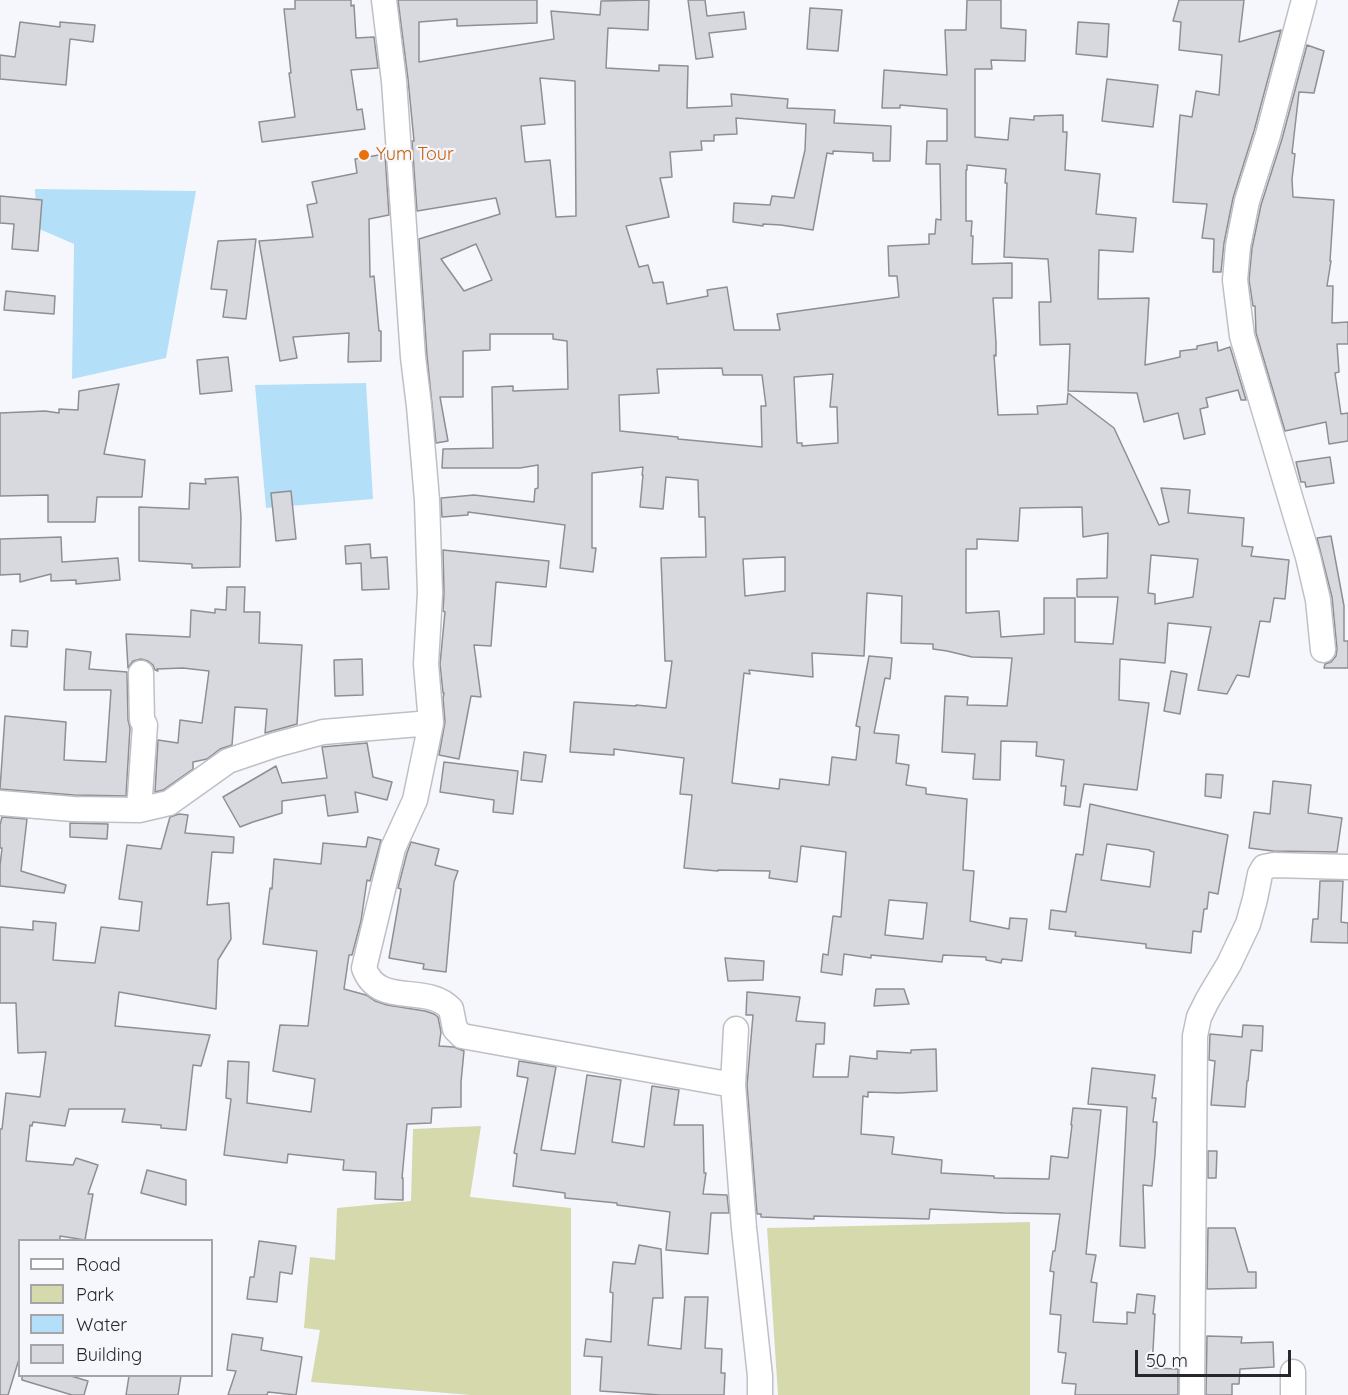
<!DOCTYPE html>
<html>
<head>
<meta charset="utf-8">
<style>
	body { margin:0 }
	#map { position:relative; width:1348px; height:1395px; overflow:hidden; background:#f6f7fd; font-family:Quicksand,sans-serif }
	canvas { display:block }
	.legend { position:absolute; left:18px; top:1239px; width:195px; height:138px; box-sizing:border-box; background:#f6f7fd; border:2px solid #a4a4a9; margin:0; padding:8px 10px; list-style:none; font-size:18px; color:#28282a }
	.legend li { display:flex; align-items:center; gap:12px; height:30px }
	.legend b { width:30px; border:2px solid #a4a4a9 }
	.scale { position:absolute; left:1135px; top:1350px; width:156px; height:27px; box-sizing:border-box; border:3px solid #28282a; border-top:0; padding-left:8px; font-size:18px; line-height:21px; white-space:nowrap; color:#28282a; -webkit-text-stroke:4px #f6f7fd; paint-order:stroke }
</style>
</head>
<body>
<div id="map">
<canvas width="1348" height="1395"></canvas>
<ul class="legend">
<li><b style="height:8px;background:#fff"></b>Road</li>
<li><b style="height:16px;background:#d5d9ac"></b>Park</li>
<li><b style="height:16px;background:#b3e0f8"></b>Water</li>
<li><b style="height:16px;background:#d7d9df"></b>Building</li>
</ul>
<div class="scale">50 m</div>
</div>
<script>
const ctx = document.querySelector('canvas').getContext('2d');
ctx.lineJoin = 'round';
function paint(path, color) { ctx.fillStyle = color; ctx.fill(path, 'evenodd'); }
function stroke(path, color, width, dash) { ctx.strokeStyle = color; ctx.lineWidth = width; ctx.lineCap = dash ? 'butt' : 'round'; ctx.setLineDash(dash || []); ctx.stroke(path); }
function drawText(font, color, halo, rows, align = 'center') {
  ctx.font = font + ' Quicksand,sans-serif'; ctx.lineWidth = 4.5; ctx.setLineDash([]); ctx.textBaseline = 'middle'; ctx.strokeStyle = halo; ctx.fillStyle = color; for (const [text, x, y, turn = 0] of rows) {
    ctx.save(); ctx.translate(x, y); ctx.rotate((+turn || 0) * Math.PI / 180); ctx.textAlign = isNaN(turn) ? turn : align; if (halo) ctx.strokeText(text, 0, 0); ctx.fillText(text, 0, 0); ctx.restore();
  }
}
paint(new Path2D(`
	M 481,1126 L 470,1197 L 571,1208 L 571,1395 L 471,1395 L 311,1382 L 320,1330 L 304,1328 L 310,1257 L 335,1260 L 337,1208 L 411,1201 L 413,1129 Z
	M 1030,1222 L 1030,1395 L 778,1395 L 767,1228 Z`), '#d5d9ac');
paint(new Path2D(`
	M 35,189 L 196,191 L 166,358 L 72,379 L 74,244 L 37,228 Z
	M 366,383 L 373,499 L 266,508 L 255,385 Z`), '#b3e0f8');
const building = new Path2D(`
	M 295,0 L 351,0 L 351,6 L 354,5 L 356,38 L 374,37 L 378,68 L 351,70 L 357,110 L 362,109 L 365,129 L 262,142 L 259,122 L 295,117 L 289,73 L 291,73 L 284,9 L 295,9 Z
	M 398,0 L 537,0 L 537,23 L 457,26 L 457,19 L 419,22 L 419,62 L 554,39 L 551,11 L 600,15 L 601,1 L 649,0 L 648,30 L 608,28 L 606,68 L 659,71 L 659,65 L 688,66 L 687,108 L 732,106 L 731,94 L 788,99 L 787,108 L 835,110 L 834,123 L 891,126 L 890,161 L 873,161 L 873,153 L 833,151 L 833,154 L 827,153 L 813,230 L 781,225 L 763,224 L 763,226 L 733,222 L 734,203 L 770,205 L 772,196 L 794,198 L 805,150 L 806,124 L 736,118 L 737,134 L 714,135 L 714,141 L 701,141 L 702,150 L 670,152 L 672,177 L 660,178 L 669,217 L 626,226 L 639,267 L 648,265 L 653,283 L 663,282 L 667,304 L 708,296 L 707,290 L 727,287 L 734,330 L 780,330 L 777,314 L 899,297 L 897,276 L 889,276 L 888,246 L 929,244 L 929,234 L 935,234 L 936,219 L 941,220 L 940,164 L 926,164 L 927,141 L 947,141 L 947,109 L 900,105 L 900,108 L 882,108 L 884,70 L 947,75 L 945,30 L 966,30 L 967,0 L 1001,0 L 1001,28 L 1026,30 L 1025,61 L 991,60 L 992,69 L 975,69 L 975,137 L 1008,140 L 1010,118 L 1034,120 L 1034,116 L 1063,115 L 1063,132 L 1067,132 L 1065,170 L 1100,174 L 1096,214 L 1136,218 L 1133,252 L 1099,250 L 1098,299 L 1149,298 L 1145,365 L 1180,357 L 1180,351 L 1197,349 L 1197,346 L 1217,342 L 1218,351 L 1230,347 L 1246,400 L 1241,400 L 1238,390 L 1206,398 L 1208,407 L 1200,409 L 1205,434 L 1184,439 L 1178,413 L 1144,422 L 1137,393 L 1068,391 L 1070,344 L 1040,345 L 1039,302 L 1051,302 L 1048,259 L 1004,257 L 1007,183 L 1005,183 L 1006,169 L 967,165 L 967,170 L 966,170 L 966,221 L 972,221 L 971,236 L 973,236 L 972,264 L 1012,263 L 1012,298 L 993,298 L 996,343 L 996,356 L 994,355 L 998,415 L 1038,414 L 1037,406 L 1067,404 L 1068,393 L 1114,428 L 1159,525 L 1169,522 L 1161,488 L 1190,490 L 1188,513 L 1244,518 L 1242,546 L 1253,547 L 1251,556 L 1289,560 L 1285,599 L 1274,598 L 1270,622 L 1260,621 L 1249,677 L 1237,675 L 1227,694 L 1198,690 L 1211,627 L 1168,623 L 1165,663 L 1120,659 L 1119,700 L 1149,703 L 1137,790 L 1084,784 L 1080,807 L 1064,805 L 1066,786 L 1061,786 L 1064,760 L 1036,756 L 1037,742 L 1001,741 L 1000,780 L 973,779 L 975,754 L 942,752 L 945,696 L 968,697 L 967,705 L 1007,706 L 1012,658 L 972,657 L 947,651 L 933,649 L 933,644 L 901,643 L 902,596 L 867,593 L 864,656 L 812,653 L 813,677 L 749,670 L 750,674 L 744,673 L 732,783 L 779,789 L 780,779 L 829,785 L 832,757 L 856,760 L 860,727 L 856,726 L 869,656 L 892,658 L 890,679 L 885,678 L 874,733 L 899,735 L 896,763 L 909,765 L 906,785 L 926,788 L 926,794 L 967,799 L 963,870 L 974,871 L 970,921 L 1009,929 L 1010,918 L 1027,919 L 1022,961 L 1002,959 L 1001,963 L 986,960 L 986,957 L 943,955 L 942,962 L 871,955 L 871,958 L 844,954 L 842,975 L 821,972 L 823,954 L 828,955 L 833,916 L 841,917 L 846,852 L 801,846 L 797,882 L 769,878 L 770,871 L 718,870 L 718,871 L 684,868 L 692,795 L 680,794 L 684,758 L 614,749 L 614,755 L 570,752 L 574,702 L 636,706 L 636,705 L 666,708 L 672,661 L 665,661 L 661,558 L 706,557 L 705,517 L 699,517 L 698,480 L 666,477 L 663,509 L 640,507 L 643,475 L 642,475 L 643,467 L 592,473 L 592,548 L 596,548 L 593,572 L 560,568 L 565,525 L 468,512 L 468,515 L 442,517 L 441,498 L 474,495 L 534,502 L 535,489 L 538,488 L 538,465 L 520,468 L 442,468 L 443,449 L 493,448 L 492,387 L 513,386 L 513,391 L 568,389 L 567,341 L 553,339 L 553,334 L 490,334 L 490,350 L 463,351 L 463,397 L 440,397 L 448,441 L 436,443 L 427,356 L 419,239 L 500,214 L 496,198 L 417,211 L 412,141 L 414,141 L 408,79 ZM 540,78 L 575,81 L 576,216 L 556,217 L 550,160 L 525,162 L 521,126 L 545,124 ZM 476,244 L 492,280 L 464,291 L 441,259 ZM 722,368 L 723,375 L 762,375 L 766,406 L 761,406 L 762,447 L 678,439 L 678,437 L 620,431 L 619,395 L 659,393 L 657,369 ZM 833,374 L 830,407 L 837,407 L 838,443 L 802,446 L 802,443 L 797,443 L 794,377 ZM 1082,507 L 1083,537 L 1108,533 L 1107,578 L 1077,579 L 1077,597 L 1118,597 L 1113,644 L 1075,642 L 1075,598 L 1044,598 L 1044,634 L 1001,637 L 999,611 L 966,613 L 966,549 L 977,549 L 977,539 L 1018,541 L 1020,508 ZM 1151,555 L 1198,559 L 1193,597 L 1155,604 L 1155,594 L 1148,593 ZM 785,557 L 785,591 L 745,596 L 743,559 ZM 889,900 L 927,903 L 923,939 L 885,935 Z
	M 688,0 L 705,0 L 707,16 L 744,12 L 746,29 L 709,33 L 713,57 L 696,59 Z
	M 1179,0 L 1244,0 L 1239,42 L 1281,30 L 1254,131 L 1233,198 L 1224,243 L 1221,272 L 1213,272 L 1214,239 L 1202,238 L 1207,204 L 1173,202 L 1180,115 L 1192,117 L 1196,91 L 1219,95 L 1222,55 L 1179,50 L 1181,22 L 1173,21 Z
	M 810,8 L 842,10 L 838,51 L 807,49 Z
	M 20,22 L 60,27 L 60,22 L 95,25 L 93,42 L 70,39 L 66,85 L 0,79 L 0,55 L 15,57 Z
	M 1078,22 L 1109,24 L 1107,57 L 1076,54 Z
	M 1307,45 L 1324,51 L 1314,93 L 1299,92 L 1292,153 L 1295,154 L 1292,179 L 1293,197 L 1334,200 L 1330,261 L 1331,261 L 1327,286 L 1333,286 L 1332,323 L 1348,322 L 1348,344 L 1337,344 L 1339,372 L 1335,373 L 1341,414 L 1348,413 L 1348,441 L 1329,444 L 1326,422 L 1285,431 L 1256,333 L 1255,306 L 1253,306 L 1249,280 L 1252,248 L 1261,205 L 1282,139 Z
	M 1107,79 L 1158,85 L 1153,127 L 1102,121 Z
	M 385,154 L 389,215 L 369,219 L 370,277 L 374,276 L 379,331 L 381,331 L 381,361 L 348,362 L 349,333 L 293,337 L 297,358 L 280,361 L 259,241 L 313,237 L 307,205 L 317,203 L 312,182 L 357,173 L 355,159 Z
	M 0,196 L 42,200 L 38,251 L 12,249 L 14,224 L 0,223 Z
	M 256,239 L 246,319 L 223,317 L 227,290 L 211,289 L 218,241 Z
	M 6,291 L 55,296 L 54,314 L 4,310 Z
	M 228,357 L 232,391 L 200,394 L 197,360 Z
	M 119,384 L 104,454 L 145,460 L 142,497 L 97,497 L 95,522 L 48,522 L 48,495 L 0,496 L 0,413 L 45,411 L 59,413 L 59,409 L 78,410 L 79,391 Z
	M 1330,457 L 1334,483 L 1306,487 L 1305,482 L 1301,482 L 1296,462 Z
	M 238,477 L 241,517 L 240,567 L 192,568 L 192,564 L 139,561 L 139,507 L 189,509 L 190,483 L 206,484 L 205,479 Z
	M 291,491 L 296,539 L 276,541 L 271,493 Z
	M 1331,536 L 1344,606 L 1344,641 L 1348,641 L 1348,668 L 1324,668 L 1325,664 L 1331,662 L 1336,656 L 1337,649 L 1332,597 L 1317,538 Z
	M 61,537 L 62,562 L 118,558 L 120,580 L 76,584 L 76,580 L 51,581 L 51,574 L 20,582 L 20,574 L 0,575 L 0,539 Z
	M 370,544 L 371,558 L 387,557 L 389,589 L 362,590 L 361,563 L 346,564 L 345,546 Z
	M 443,550 L 549,561 L 546,587 L 496,582 L 491,646 L 474,645 L 481,697 L 471,696 L 459,759 L 439,755 L 445,722 L 443,698 L 444,693 L 443,693 L 440,664 L 445,612 L 443,611 L 444,593 Z
	M 227,587 L 245,587 L 244,612 L 260,612 L 259,643 L 302,645 L 297,724 L 265,733 L 267,709 L 235,707 L 232,745 L 220,749 L 207,759 L 193,762 L 193,769 L 163,790 L 155,792 L 158,740 L 178,743 L 180,720 L 202,723 L 209,671 L 183,668 L 157,669 L 158,671 L 155,670 L 153,665 L 148,661 L 141,659 L 133,661 L 128,668 L 126,634 L 190,637 L 191,610 L 215,613 L 215,609 L 226,610 Z
	M 12,630 L 28,631 L 27,647 L 11,646 Z
	M 66,649 L 91,652 L 89,669 L 127,672 L 128,720 L 130,728 L 126,796 L 74,795 L 0,789 L 5,716 L 66,722 L 64,760 L 106,762 L 111,690 L 64,690 Z
	M 362,659 L 363,695 L 335,696 L 334,660 Z
	M 1171,671 L 1187,674 L 1180,714 L 1164,711 Z
	M 367,743 L 373,777 L 392,782 L 387,800 L 355,792 L 358,812 L 328,816 L 325,795 L 282,801 L 282,813 L 253,822 L 240,827 L 223,797 L 276,766 L 282,783 L 327,778 L 322,747 Z
	M 524,752 L 546,755 L 542,782 L 521,780 Z
	M 444,762 L 518,771 L 513,814 L 493,812 L 494,800 L 440,792 Z
	M 1206,774 L 1223,775 L 1221,798 L 1205,796 Z
	M 1273,781 L 1311,785 L 1308,813 L 1342,818 L 1337,852 L 1273,851 L 1249,848 L 1254,812 L 1270,814 Z
	M 1090,804 L 1228,835 L 1218,894 L 1209,892 L 1207,909 L 1204,909 L 1201,932 L 1193,931 L 1191,953 L 1146,948 L 1146,944 L 1075,936 L 1076,932 L 1049,929 L 1051,910 L 1066,912 L 1076,854 L 1083,855 ZM 1107,844 L 1150,850 L 1150,851 L 1154,852 L 1150,887 L 1101,880 Z
	M 179,814 L 188,815 L 185,833 L 234,837 L 233,853 L 212,852 L 207,905 L 229,903 L 231,939 L 218,960 L 216,1009 L 119,992 L 115,1026 L 210,1035 L 201,1066 L 193,1065 L 186,1130 L 161,1128 L 161,1125 L 122,1122 L 125,1109 L 69,1109 L 65,1126 L 33,1122 L 32,1126 L 30,1125 L 26,1161 L 73,1165 L 76,1158 L 98,1165 L 88,1194 L 93,1194 L 85,1240 L 60,1236 L 60,1240 L 20,1240 L 20,1356 L 8,1395 L 0,1395 L 0,1129 L 2,1129 L 6,1093 L 40,1097 L 46,1052 L 18,1053 L 16,1003 L 0,1003 L 0,927 L 33,930 L 33,921 L 56,923 L 53,960 L 95,963 L 101,927 L 139,931 L 142,902 L 119,899 L 127,845 L 161,849 L 170,817 Z
	M 2,817 L 27,819 L 21,871 L 66,885 L 64,893 L 0,886 L 0,866 L 2,848 L 0,848 L 0,825 Z
	M 70,823 L 108,824 L 107,839 L 70,837 Z
	M 368,837 L 381,840 L 370,881 L 367,880 L 361,921 L 352,955 L 349,955 L 344,989 L 366,995 L 375,1001 L 387,1005 L 425,1011 L 434,1014 L 438,1017 L 441,1032 L 439,1046 L 454,1047 L 464,1051 L 461,1082 L 461,1107 L 432,1108 L 431,1123 L 407,1124 L 402,1178 L 403,1178 L 403,1200 L 375,1199 L 376,1172 L 343,1170 L 344,1160 L 288,1154 L 287,1163 L 224,1155 L 231,1099 L 226,1098 L 228,1061 L 249,1062 L 247,1103 L 311,1112 L 315,1079 L 273,1071 L 280,1025 L 308,1026 L 317,951 L 263,944 L 270,888 L 272,889 L 274,859 L 321,864 L 323,843 L 366,847 Z
	M 411,842 L 439,849 L 435,865 L 458,871 L 454,882 L 446,972 L 423,969 L 424,964 L 389,958 L 401,889 L 398,888 L 407,853 Z
	M 1320,881 L 1343,881 L 1341,922 L 1348,923 L 1348,943 L 1311,942 L 1313,919 L 1318,919 Z
	M 725,958 L 764,961 L 763,980 L 728,981 Z
	M 876,989 L 904,989 L 909,1004 L 874,1006 Z
	M 747,992 L 800,997 L 796,1021 L 825,1023 L 824,1044 L 816,1044 L 813,1077 L 848,1077 L 850,1056 L 877,1059 L 877,1051 L 911,1053 L 911,1050 L 936,1049 L 937,1091 L 899,1093 L 868,1092 L 868,1097 L 863,1096 L 861,1134 L 894,1137 L 892,1154 L 942,1160 L 941,1173 L 994,1176 L 994,1178 L 1049,1179 L 1051,1156 L 1068,1158 L 1072,1125 L 1071,1125 L 1073,1108 L 1101,1110 L 1086,1254 L 1096,1255 L 1091,1282 L 1097,1283 L 1093,1322 L 1127,1324 L 1127,1312 L 1135,1313 L 1137,1294 L 1155,1296 L 1153,1314 L 1155,1314 L 1152,1368 L 1178,1369 L 1178,1395 L 1075,1395 L 1076,1384 L 1062,1383 L 1066,1353 L 1058,1352 L 1061,1315 L 1050,1314 L 1054,1272 L 1050,1271 L 1053,1251 L 1055,1251 L 1060,1214 L 1004,1213 L 930,1209 L 929,1219 L 814,1216 L 814,1219 L 761,1217 L 761,1214 L 757,1214 L 747,1085 L 753,1015 L 746,1015 Z
	M 1243,1025 L 1263,1026 L 1262,1051 L 1251,1050 L 1248,1081 L 1247,1081 L 1245,1107 L 1211,1105 L 1215,1061 L 1209,1060 L 1210,1034 L 1242,1037 Z
	M 519,1061 L 556,1067 L 541,1150 L 575,1154 L 587,1075 L 621,1080 L 612,1142 L 644,1147 L 652,1086 L 679,1090 L 674,1125 L 703,1125 L 704,1173 L 706,1173 L 703,1194 L 727,1195 L 729,1213 L 711,1213 L 708,1254 L 666,1250 L 670,1212 L 617,1205 L 617,1203 L 565,1198 L 565,1193 L 513,1186 L 517,1154 L 514,1153 L 528,1078 L 517,1076 Z
	M 1092,1068 L 1155,1075 L 1152,1098 L 1156,1098 L 1153,1122 L 1157,1122 L 1155,1155 L 1152,1186 L 1143,1185 L 1145,1248 L 1120,1246 L 1127,1107 L 1088,1104 Z
	M 1208,1151 L 1217,1151 L 1216,1178 L 1208,1178 Z
	M 147,1170 L 186,1180 L 186,1205 L 141,1193 Z
	M 1208,1228 L 1235,1228 L 1248,1272 L 1256,1272 L 1256,1288 L 1207,1289 Z
	M 259,1241 L 296,1246 L 292,1274 L 280,1272 L 277,1302 L 247,1299 L 250,1277 L 254,1277 Z
	M 639,1245 L 661,1249 L 663,1298 L 653,1298 L 648,1345 L 681,1349 L 685,1297 L 708,1297 L 705,1348 L 722,1349 L 721,1373 L 725,1373 L 724,1395 L 660,1395 L 600,1391 L 602,1357 L 584,1356 L 586,1339 L 611,1342 L 613,1293 L 610,1292 L 613,1262 L 635,1264 Z
	M 232,1334 L 263,1338 L 261,1350 L 302,1357 L 296,1395 L 268,1392 L 267,1395 L 228,1395 L 236,1371 L 227,1370 Z
	M 1207,1336 L 1242,1337 L 1241,1343 L 1273,1342 L 1274,1367 L 1240,1369 L 1239,1384 L 1232,1384 L 1232,1395 L 1206,1395 Z
	M 22,1376 L 71,1376 L 88,1381 L 84,1395 L 72,1395 L 22,1380 Z
	M 129,1376 L 181,1376 L 178,1395 L 126,1395 Z`);
paint(building, '#d7d9df');
stroke(building, '#8d8f95', 1.5);
const street = new Path2D(`
	M 1304,0 L 1268,135 L 1247,201 L 1238,246 L 1235,280 L 1242,336 L 1308,557 L 1318,600 L 1323,650
	M 431,723 L 415,800 L 393,848 L 364,968 C 379,1009 426,982 451,1009 L 455,1029 L 462,1036 L 733,1085
	M 0,803 L 73,809 L 139,810 L 169,803 L 228,761 L 275,745 L 323,732 L 431,723 L 426,664 L 430,593 L 427,500 L 419,406 L 413,357 L 394,81 L 384,0
	M 139,810 L 145,725 L 142,720 L 141,673
	M 736,1029 L 733,1085 L 744,1228 L 760,1376 L 760,1395
	M 1293,1372 L 1293,1395
	M 1192,1395 L 1195,1036 L 1199,1017 L 1208,999 L 1229,964 L 1248,924 L 1255,899 L 1260,874 L 1264,867 L 1274,865 L 1348,867`);
stroke(street, '#bec0c5', 27);
stroke(street, '#fff', 24);
for (const [x, y, r, color] of [
	[364,155,6,"#e8710a"]
]) { const dot = new Path2D(); dot.arc(x, y, r, 0, 2 * Math.PI); ctx.fillStyle = color; ctx.fill(dot); stroke(dot, '#f6f7fd', 2); }
drawText('18px', '#c56008', '#f6f7fd', [
	["Yum Tour",376,155]
], 'left');
</script>
</body>
</html>
